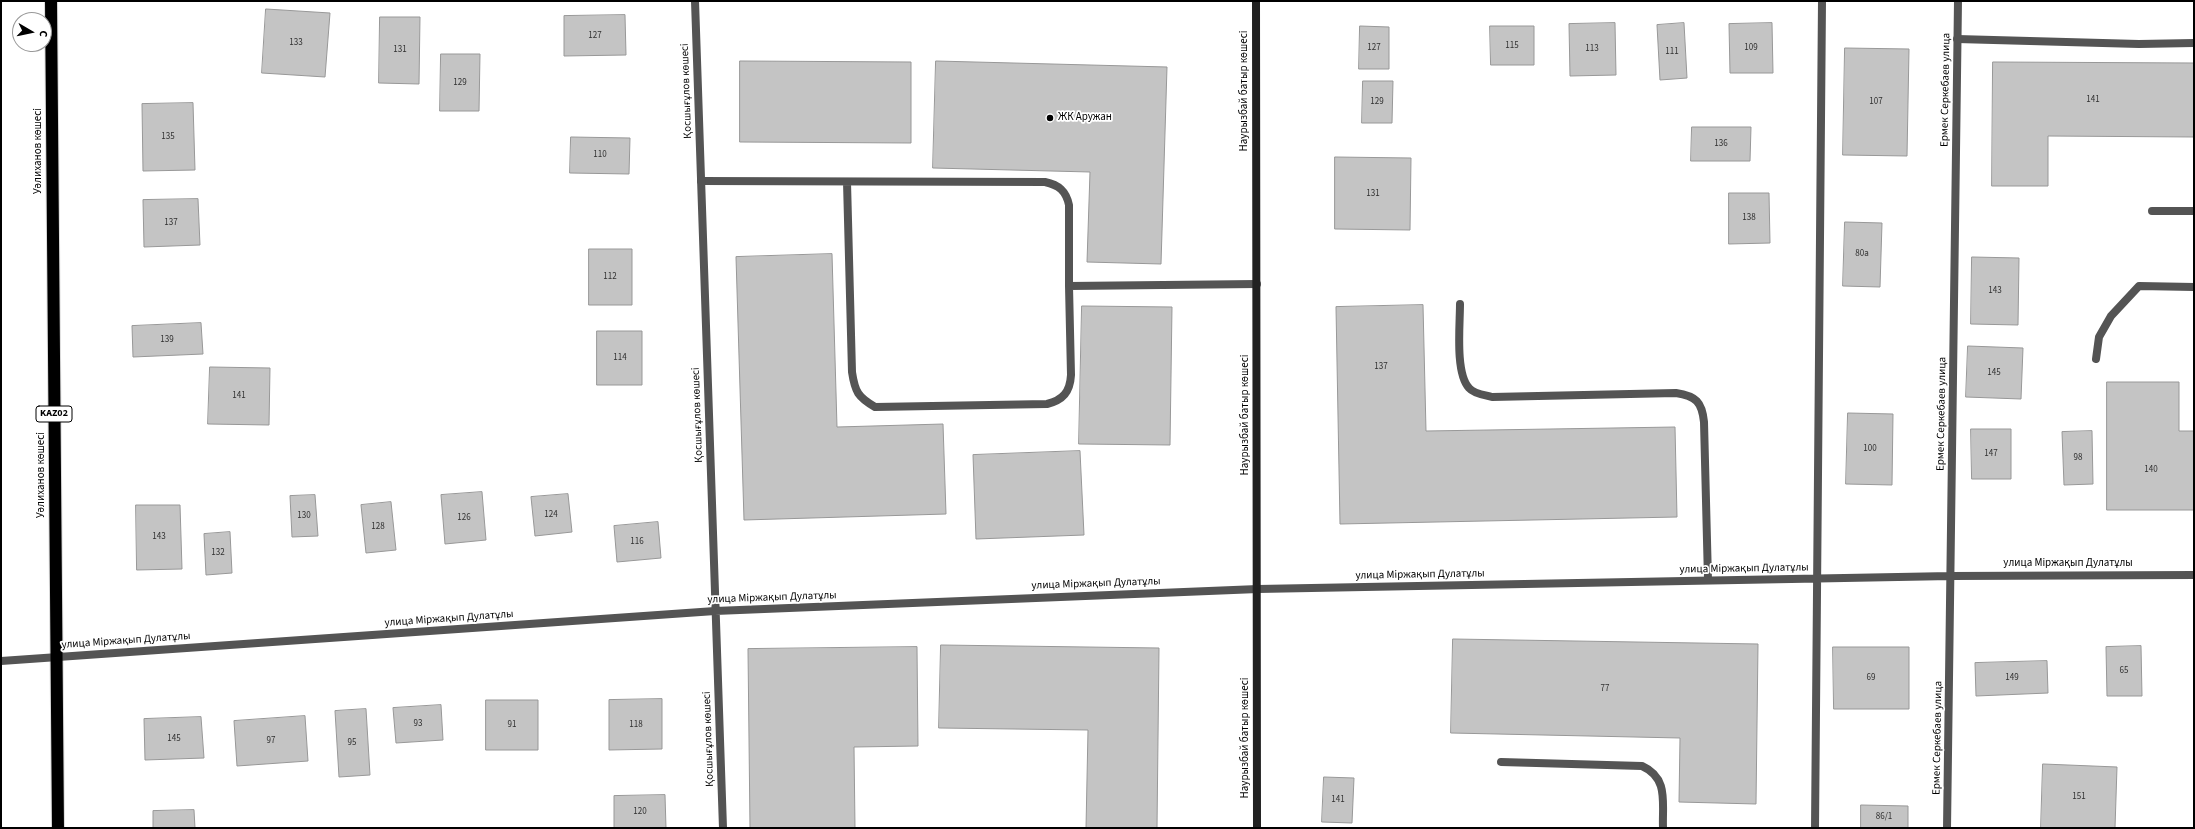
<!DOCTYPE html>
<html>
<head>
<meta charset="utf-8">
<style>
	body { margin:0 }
	#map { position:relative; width:2195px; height:829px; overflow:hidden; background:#fff; font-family:"Source Sans 3",sans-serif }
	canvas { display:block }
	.frame { position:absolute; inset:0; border:2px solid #000; pointer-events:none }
	.north { position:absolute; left:12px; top:12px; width:40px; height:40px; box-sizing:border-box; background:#fff; border:1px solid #999; border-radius:50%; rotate:99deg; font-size:11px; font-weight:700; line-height:16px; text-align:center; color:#000 }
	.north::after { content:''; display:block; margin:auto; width:14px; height:18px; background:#000; clip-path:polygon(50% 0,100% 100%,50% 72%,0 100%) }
</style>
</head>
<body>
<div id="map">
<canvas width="2195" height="829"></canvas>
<div class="frame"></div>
<div class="north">С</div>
</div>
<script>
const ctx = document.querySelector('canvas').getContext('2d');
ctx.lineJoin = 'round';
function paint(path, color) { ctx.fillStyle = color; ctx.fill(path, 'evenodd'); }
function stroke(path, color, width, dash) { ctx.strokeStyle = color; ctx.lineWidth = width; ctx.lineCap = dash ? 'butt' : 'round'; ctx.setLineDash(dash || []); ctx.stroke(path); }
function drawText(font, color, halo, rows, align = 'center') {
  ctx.font = font + ' "Source Sans 3",sans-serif'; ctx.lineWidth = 3.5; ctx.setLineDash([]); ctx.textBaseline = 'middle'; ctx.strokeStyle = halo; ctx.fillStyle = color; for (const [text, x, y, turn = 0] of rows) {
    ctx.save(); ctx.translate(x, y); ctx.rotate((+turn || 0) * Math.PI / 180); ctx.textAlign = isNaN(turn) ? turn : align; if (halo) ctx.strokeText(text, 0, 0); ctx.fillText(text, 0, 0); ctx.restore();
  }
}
const building = new Path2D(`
	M 266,9 L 330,13 L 325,77 L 262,73 Z
	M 625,15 L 626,55 L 564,56 L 564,16 Z
	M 380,17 L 420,17 L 419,84 L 379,83 Z
	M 1615,23 L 1616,75 L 1570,76 L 1569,24 Z
	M 1684,23 L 1687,78 L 1660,80 L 1657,25 Z
	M 1772,23 L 1773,73 L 1730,73 L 1729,24 Z
	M 1360,26 L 1389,27 L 1389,69 L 1359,69 Z
	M 1490,26 L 1534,26 L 1534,65 L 1491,65 Z
	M 1845,48 L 1909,49 L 1907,156 L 1843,155 Z
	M 441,54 L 480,54 L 479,111 L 440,111 Z
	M 740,61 L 911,62 L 911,143 L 740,142 Z
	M 936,61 L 1167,67 L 1161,264 L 1087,262 L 1090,172 L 933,168 Z
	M 1993,62 L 2194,63 L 2194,137 L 2048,136 L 2048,186 L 1992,186 Z
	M 1363,81 L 1393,81 L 1392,123 L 1362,123 Z
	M 193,103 L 195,170 L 143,171 L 142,104 Z
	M 1692,127 L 1751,127 L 1750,161 L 1691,161 Z
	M 571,137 L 630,138 L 629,174 L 570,173 Z
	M 1335,157 L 1411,158 L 1410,230 L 1335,229 Z
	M 1729,193 L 1769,193 L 1770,243 L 1729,244 Z
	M 198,199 L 200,245 L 144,247 L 143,200 Z
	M 1845,222 L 1882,223 L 1880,287 L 1843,286 Z
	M 589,249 L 632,249 L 632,305 L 589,305 Z
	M 832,254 L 837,427 L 943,424 L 946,514 L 744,520 L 736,257 Z
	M 1972,257 L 2019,258 L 2018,325 L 1971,324 Z
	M 1423,305 L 1426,431 L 1675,427 L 1677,517 L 1340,524 L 1336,307 Z
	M 1082,306 L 1172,307 L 1170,445 L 1079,444 Z
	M 201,323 L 203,354 L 133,357 L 132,326 Z
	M 597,331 L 642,331 L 642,385 L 597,385 Z
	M 1968,346 L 2023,348 L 2021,399 L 1966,397 Z
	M 210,367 L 270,368 L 269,425 L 208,424 Z
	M 2107,382 L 2179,382 L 2179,431 L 2194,431 L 2194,510 L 2107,510 Z
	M 1848,413 L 1893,414 L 1892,485 L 1846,484 Z
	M 1971,429 L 2011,429 L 2011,479 L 1972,479 Z
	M 2092,431 L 2093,484 L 2064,485 L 2062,432 Z
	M 1080,451 L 1084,535 L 976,539 L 973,455 Z
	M 482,492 L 486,540 L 445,544 L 441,495 Z
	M 568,494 L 572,532 L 535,536 L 531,497 Z
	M 315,495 L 318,536 L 292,537 L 290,496 Z
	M 391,502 L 396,550 L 366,553 L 361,505 Z
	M 136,505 L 180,505 L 182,569 L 137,570 Z
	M 658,522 L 661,558 L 617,562 L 614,526 Z
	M 230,532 L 232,573 L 206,575 L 204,534 Z
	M 1453,639 L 1758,644 L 1756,804 L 1679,802 L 1680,738 L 1451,733 Z
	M 941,645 L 1159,648 L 1157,828 L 1086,828 L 1088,730 L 939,728 Z
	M 2141,646 L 2142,696 L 2107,696 L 2106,647 Z
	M 917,647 L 918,746 L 854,747 L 855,828 L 750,828 L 748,649 Z
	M 1833,647 L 1909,647 L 1909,709 L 1834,709 Z
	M 2047,661 L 2048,693 L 1976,696 L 1975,663 Z
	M 662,699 L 662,749 L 609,750 L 609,700 Z
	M 486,700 L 538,700 L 538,750 L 486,750 Z
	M 441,705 L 443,740 L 396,743 L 393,708 Z
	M 366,709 L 370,775 L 339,777 L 335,711 Z
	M 305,716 L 308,761 L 237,766 L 234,721 Z
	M 201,717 L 204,758 L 145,760 L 144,719 Z
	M 2043,764 L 2117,767 L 2115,828 L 2041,828 Z
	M 1324,777 L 1354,778 L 1352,823 L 1322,822 Z
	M 665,795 L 666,828 L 614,828 L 614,796 Z
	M 1861,805 L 1908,806 L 1908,828 L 1861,828 Z
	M 194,810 L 195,828 L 153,828 L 153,811 Z`);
paint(building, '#c4c4c4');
stroke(building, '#989898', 1);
const highway = new Path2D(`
	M 51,1 L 58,828`);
stroke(highway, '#dbdbdb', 14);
stroke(new Path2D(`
	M 1957,39 L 2139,44 L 2194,43
	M 701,181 L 1045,182 C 1059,185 1066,191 1069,205 L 1069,286 L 1257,284
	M 847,182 L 852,372 C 855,392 858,397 875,407 L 1047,404 C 1063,400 1070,392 1071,375 L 1069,286
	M 2152,211 L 2194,211
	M 1460,304 C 1460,325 1455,373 1469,388 C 1474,394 1485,395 1492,397 L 1676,393 C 1696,396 1702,402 1704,422 L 1708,580
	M 2096,359 L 2099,337 L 2111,316 L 2139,286 L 2194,287
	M 1501,762 L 1642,766 C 1669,778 1662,803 1663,828`), '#545454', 8);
stroke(new Path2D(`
	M 695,1 L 723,828
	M 1,661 L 715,611 L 1258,589 L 1951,576 L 2194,575
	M 1815,828 L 1822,1
	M 1947,828 L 1958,1`), '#545454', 8);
stroke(new Path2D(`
	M 1256,1 L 1257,828`), '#212121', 8);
stroke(highway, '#000', 12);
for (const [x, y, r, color] of [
	[1050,118,4,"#000"]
]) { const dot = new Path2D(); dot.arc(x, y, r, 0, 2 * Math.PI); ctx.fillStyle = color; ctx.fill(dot); stroke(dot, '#fff', 1.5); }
drawText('9px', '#313131', null, [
	["127",595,36],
	["133",296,43],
	["115",1512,46],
	["127",1374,48],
	["109",1751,48],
	["113",1592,49],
	["131",400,50],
	["111",1672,52],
	["129",460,83],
	["141",2093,100],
	["129",1377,102],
	["107",1876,102],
	["135",168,137],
	["136",1721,144],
	["110",600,155],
	["131",1373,194],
	["138",1749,218],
	["137",171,223],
	["80а",1862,254],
	["112",610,277],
	["143",1995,291],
	["139",167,340],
	["114",620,358],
	["137",1381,367],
	["145",1994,373],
	["141",239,396],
	["100",1870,449],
	["147",1991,454],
	["98",2078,458],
	["140",2151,470],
	["124",551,515],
	["130",304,516],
	["126",464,518],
	["128",378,527],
	["143",159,537],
	["116",637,542],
	["132",218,553],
	["65",2124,671],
	["69",1871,678],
	["149",2012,678],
	["77",1605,689],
	["93",418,724],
	["91",512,725],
	["118",636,725],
	["145",174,739],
	["97",271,741],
	["95",352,743],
	["151",2079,797],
	["141",1338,800],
	["120",640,812],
	["86/1",1884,817]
]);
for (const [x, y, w] of [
	[54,414,36]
]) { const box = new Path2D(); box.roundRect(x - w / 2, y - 8, w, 16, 3); ctx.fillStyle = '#fff'; ctx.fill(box); stroke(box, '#000', 1); }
drawText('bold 10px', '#000', null, [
	["KАZ02",54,414]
]);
drawText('11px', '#000', '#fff', [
	["Ермек Серкебаев улица",1946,90,-89],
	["Қосшығұлов көшесі",687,91,-92],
	["Наурызбай батыр көшесі",1245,91,-90],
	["Уәлиханов көшесі",39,151,-90],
	["Ермек Серкебаев улица",1942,414,-89],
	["Қосшығұлов көшесі",698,415,-92],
	["Наурызбай батыр көшесі",1246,415,-90],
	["Уәлиханов көшесі",42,475,-90],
	["улица Міржақып Дулатұлы",2068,564],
	["улица Міржақып Дулатұлы",1744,569,-1],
	["улица Міржақып Дулатұлы",1420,575,-1],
	["улица Міржақып Дулатұлы",1096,584,-2],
	["улица Міржақып Дулатұлы",772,598,-2],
	["улица Міржақып Дулатұлы",449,619,-4],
	["улица Міржақып Дулатұлы",126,641,-4],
	["Наурызбай батыр көшесі",1246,738,-90],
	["Ермек Серкебаев улица",1938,738,-89],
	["Қосшығұлов көшесі",709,739,-92]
]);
drawText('11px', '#000', '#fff', [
	["ЖК Аружан",1058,118]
], 'left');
</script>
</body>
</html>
